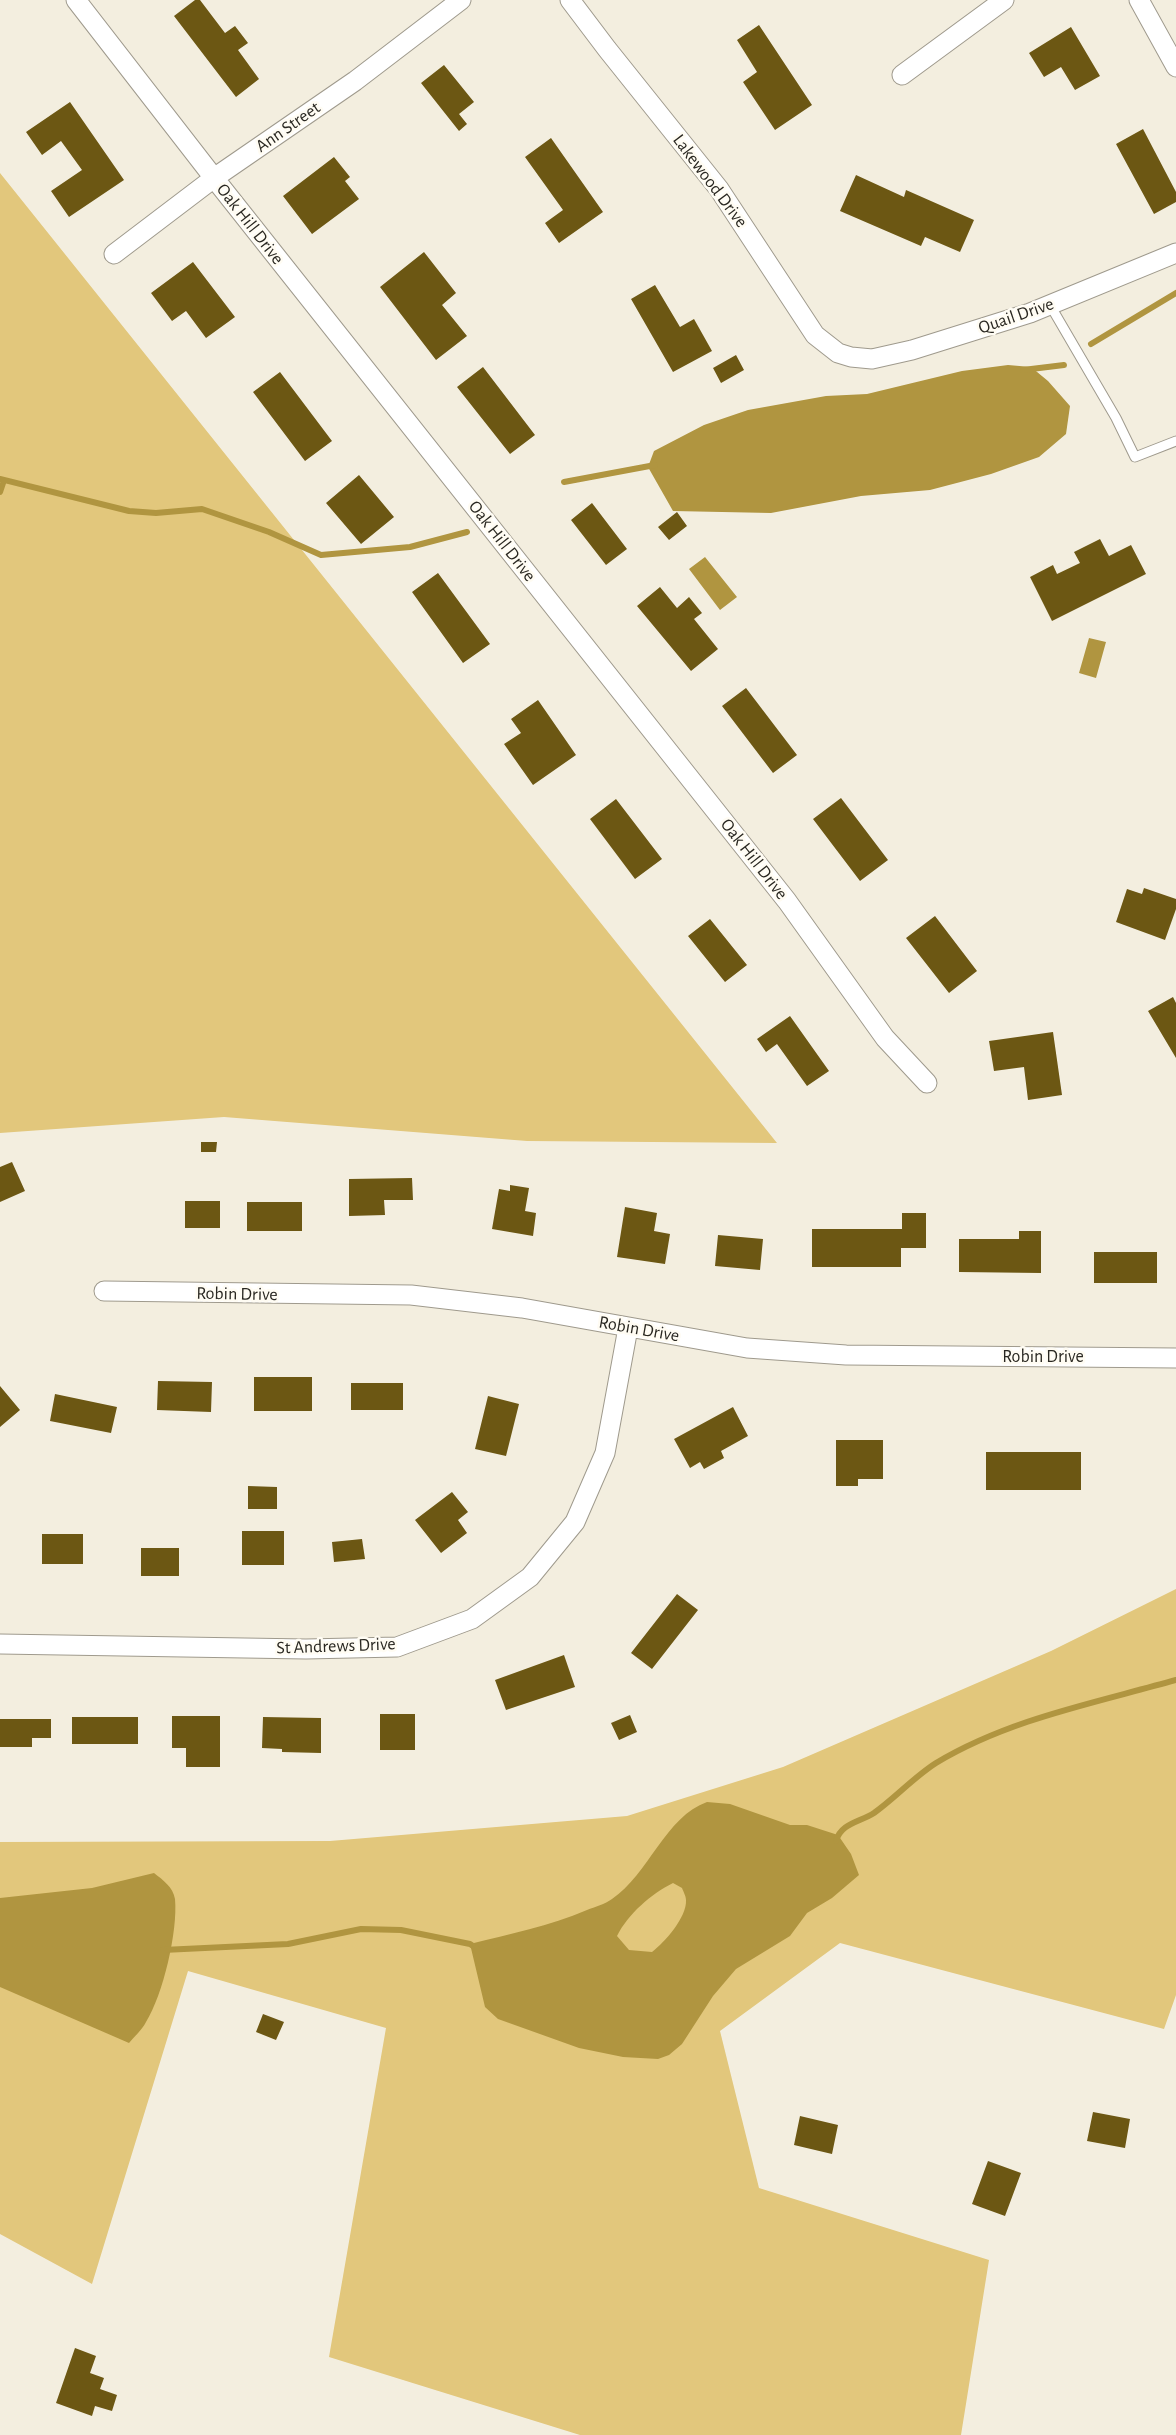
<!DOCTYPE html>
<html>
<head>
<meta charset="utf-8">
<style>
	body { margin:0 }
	canvas { display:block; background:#f3eedf }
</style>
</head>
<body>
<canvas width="1176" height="2435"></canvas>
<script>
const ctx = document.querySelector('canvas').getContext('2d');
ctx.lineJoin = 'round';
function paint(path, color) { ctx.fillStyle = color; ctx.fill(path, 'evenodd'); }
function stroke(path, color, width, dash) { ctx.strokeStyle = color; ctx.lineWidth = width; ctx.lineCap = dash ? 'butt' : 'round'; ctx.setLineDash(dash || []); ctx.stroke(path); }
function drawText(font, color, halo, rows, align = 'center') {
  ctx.font = font + ' "Alegreya Sans",sans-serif'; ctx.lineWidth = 5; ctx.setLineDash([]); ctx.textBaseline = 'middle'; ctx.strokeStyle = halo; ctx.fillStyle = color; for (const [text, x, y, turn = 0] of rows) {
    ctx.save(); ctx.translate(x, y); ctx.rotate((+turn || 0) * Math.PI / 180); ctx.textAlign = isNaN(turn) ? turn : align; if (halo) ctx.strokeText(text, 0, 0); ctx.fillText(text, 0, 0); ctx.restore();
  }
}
paint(new Path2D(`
	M 0,173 L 777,1143 L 527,1141 L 224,1117 L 0,1133 Z
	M 1176,1589 L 1176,1995 L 1164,2029 L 840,1943 L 720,2031 L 759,2188 L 989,2260 L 961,2435 L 580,2435 L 329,2357 L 386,2028 L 188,1971 L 92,2284 L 0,2234 L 0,1842 L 330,1841 L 627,1816 L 783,1767 L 1051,1651 Z`), '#e2c77c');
paint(new Path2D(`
	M 1008,365 L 1031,367 L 1048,381 L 1070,406 L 1066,434 L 1039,457 L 991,474 L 930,490 L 861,496 L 771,513 L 673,511 L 648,467 L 654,451 L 704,425 L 748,410 L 826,396 L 867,394 L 962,371 Z
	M 705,557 L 737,597 L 720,610 L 689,569 Z
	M 1089,638 L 1106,642 L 1096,678 L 1079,673 Z
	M 707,1802 L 730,1804 L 790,1825 L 807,1825 L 838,1835 L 851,1854 L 859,1875 L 832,1898 L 807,1913 L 790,1936 L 736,1969 L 713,1996 L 682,2044 L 669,2055 L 658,2059 L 623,2057 L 579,2048 L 498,2019 L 485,2007 L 470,1944 C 510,1934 549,1926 587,1910 C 595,1907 605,1904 612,1899 C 648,1875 666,1816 707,1802 ZM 673,1883 L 682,1888 C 683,1891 686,1896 686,1900 C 687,1917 665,1942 652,1952 L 629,1950 L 617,1936 C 628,1914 651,1894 673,1883 Z
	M 154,1873 C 163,1880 173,1887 175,1899 C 178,1931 163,1995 146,2022 C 142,2030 134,2037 129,2043 L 0,1987 L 0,1898 L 92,1888 Z`), '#b09540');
stroke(new Path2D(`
	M 1091,344 L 1176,293
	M 1023,370 L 1064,365
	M 0,479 L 129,511 L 156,513 L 202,509 L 269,532 L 321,555 L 410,547 L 467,532
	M 564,482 L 655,465
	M 0,492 L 4,480
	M 836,1841 C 841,1823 860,1822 874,1813 C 895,1798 914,1777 936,1763 C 1009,1719 1095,1703 1176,1680
	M 163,1950 L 288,1944 L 361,1929 L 401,1930 L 470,1944 L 476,1948`), '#b09540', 6);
paint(new Path2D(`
	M 195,0 L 200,0 L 225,33 L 235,26 L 248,43 L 238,50 L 259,79 L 236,97 L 174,16 Z
	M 759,25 L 812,105 L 775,130 L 743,82 L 757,72 L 737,40 Z
	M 1071,27 L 1100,76 L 1075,90 L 1061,67 L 1044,77 L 1029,53 Z
	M 444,65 L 474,102 L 459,114 L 467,124 L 459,131 L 421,83 Z
	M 70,102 L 124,180 L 69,217 L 51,191 L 82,170 L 61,141 L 42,155 L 26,132 Z
	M 1143,129 L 1176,192 L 1176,202 L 1154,214 L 1116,144 Z
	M 551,138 L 603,212 L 559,243 L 545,223 L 563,210 L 525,157 Z
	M 334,157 L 350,177 L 345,181 L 359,199 L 312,234 L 283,196 Z
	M 856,175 L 904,197 L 906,190 L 974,220 L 960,252 L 925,237 L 921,246 L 840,211 Z
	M 424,252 L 456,293 L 442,305 L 467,336 L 436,360 L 380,287 Z
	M 193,262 L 235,317 L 206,338 L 186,311 L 172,321 L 151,293 Z
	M 655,285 L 680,327 L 694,319 L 712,351 L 673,372 L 631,299 Z
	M 736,355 L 744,370 L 721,383 L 713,368 Z
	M 483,367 L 535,435 L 510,454 L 457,387 Z
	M 280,372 L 332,441 L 305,461 L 253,392 Z
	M 359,475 L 394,517 L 361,544 L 326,503 Z
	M 592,503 L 627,549 L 606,565 L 571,520 Z
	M 677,512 L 687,526 L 669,540 L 658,527 Z
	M 1100,539 L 1109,556 L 1131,545 L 1146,574 L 1052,621 L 1030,577 L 1053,565 L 1057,574 L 1080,563 L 1074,552 Z
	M 438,573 L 490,644 L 463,663 L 412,592 Z
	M 660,587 L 677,608 L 689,597 L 702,613 L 694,619 L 718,649 L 691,671 L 637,606 Z
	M 746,688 L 797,755 L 773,773 L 722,706 Z
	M 538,700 L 576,755 L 533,785 L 504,744 L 521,733 L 511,719 Z
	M 841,798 L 888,860 L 860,881 L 813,819 Z
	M 616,799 L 662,859 L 635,879 L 590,819 Z
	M 1144,888 L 1176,899 L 1176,909 L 1165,940 L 1116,922 L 1127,889 L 1142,894 Z
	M 935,916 L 977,971 L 949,993 L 906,938 Z
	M 710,919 L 747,965 L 725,982 L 688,936 Z
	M 1173,997 L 1176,1003 L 1176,1058 L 1148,1011 Z
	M 790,1016 L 829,1071 L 807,1086 L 777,1044 L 766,1052 L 757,1039 Z
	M 1053,1032 L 1062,1095 L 1028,1100 L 1024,1067 L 994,1071 L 989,1041 Z
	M 201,1142 L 217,1142 L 216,1152 L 201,1152 Z
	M 12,1162 L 25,1191 L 0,1202 L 0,1167 Z
	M 412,1178 L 413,1200 L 384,1200 L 385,1215 L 349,1216 L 349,1179 Z
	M 510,1185 L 529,1188 L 525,1211 L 536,1213 L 533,1236 L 492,1229 L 499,1189 L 510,1191 Z
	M 185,1201 L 220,1201 L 220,1228 L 185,1228 Z
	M 247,1202 L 302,1202 L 302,1231 L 247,1231 Z
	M 625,1207 L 657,1213 L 654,1231 L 670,1234 L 665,1264 L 617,1257 Z
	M 902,1213 L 926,1213 L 926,1248 L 901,1248 L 901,1267 L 812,1267 L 812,1229 L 902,1229 Z
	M 1019,1231 L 1041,1231 L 1041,1273 L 959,1272 L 959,1239 L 1019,1239 Z
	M 718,1235 L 763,1239 L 760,1270 L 715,1266 Z
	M 1094,1252 L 1157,1252 L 1157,1283 L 1094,1283 Z
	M 254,1377 L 312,1377 L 312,1411 L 254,1411 Z
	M 158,1381 L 212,1382 L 211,1412 L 157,1410 Z
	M 351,1383 L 403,1383 L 403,1410 L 351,1410 Z
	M 0,1386 L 20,1410 L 0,1427 Z
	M 55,1394 L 117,1407 L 111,1433 L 50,1421 Z
	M 488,1396 L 519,1404 L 506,1456 L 475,1449 Z
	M 733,1407 L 748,1436 L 721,1451 L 724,1458 L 704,1469 L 700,1462 L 690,1468 L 674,1439 Z
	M 836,1440 L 883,1440 L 883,1479 L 858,1479 L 858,1486 L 836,1486 Z
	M 986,1452 L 1081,1452 L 1081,1490 L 986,1490 Z
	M 248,1486 L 277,1487 L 277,1509 L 248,1509 Z
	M 452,1492 L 468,1512 L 458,1520 L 467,1533 L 441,1553 L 415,1520 Z
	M 242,1531 L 284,1531 L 284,1565 L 242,1565 Z
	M 42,1534 L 83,1534 L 83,1564 L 42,1564 Z
	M 362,1539 L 365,1559 L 334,1562 L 332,1542 Z
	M 141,1548 L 179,1548 L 179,1576 L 141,1576 Z
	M 677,1594 L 698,1610 L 652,1669 L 631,1653 Z
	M 564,1655 L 575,1687 L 506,1710 L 495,1680 Z
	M 380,1714 L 415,1714 L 415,1750 L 380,1750 Z
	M 630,1715 L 637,1732 L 619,1740 L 611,1723 Z
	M 172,1716 L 220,1716 L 220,1767 L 186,1767 L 186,1748 L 172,1748 Z
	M 72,1717 L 138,1717 L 138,1744 L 72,1744 Z
	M 263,1717 L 321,1718 L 321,1753 L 282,1752 L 282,1749 L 262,1748 Z
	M 0,1719 L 51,1719 L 51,1738 L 32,1738 L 32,1747 L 0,1747 Z
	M 263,2014 L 284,2022 L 276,2040 L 256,2032 Z
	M 1093,2112 L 1130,2119 L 1125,2148 L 1087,2141 Z
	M 800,2116 L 838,2125 L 832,2154 L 794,2145 Z
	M 988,2161 L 1021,2173 L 1005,2216 L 972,2204 Z
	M 75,2348 L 96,2356 L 90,2373 L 104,2378 L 100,2389 L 117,2395 L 112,2411 L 95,2406 L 92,2416 L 56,2403 Z`), '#6c5713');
const service = new Path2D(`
	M 1050,305 L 1116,418 L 1135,457 L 1176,441`);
const minor = new Path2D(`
	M 76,0 L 214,178 L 787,901 L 885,1038 L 927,1083
	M 570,0 L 607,49 L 719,189 L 815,335 L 838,353 L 851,357 L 872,359 L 912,350 L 1030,313 L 1176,253
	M 1139,0 L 1176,67
	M 902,75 L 1004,0
	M 114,254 L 214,178 L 355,81 L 461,0
	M 104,1291 L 411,1295 L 522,1308 L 747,1348 L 846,1355 L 1176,1358
	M 0,1644 L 306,1649 L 397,1647 L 472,1619 L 530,1577 L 575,1522 L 605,1453 L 628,1328`);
stroke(service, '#9f9a8d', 11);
stroke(minor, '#9f9a8d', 21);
stroke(service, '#fff', 9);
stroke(minor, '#fff', 19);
drawText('18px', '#292721', '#fffcf3', [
	["Ann Street",288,127,-35],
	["Lakewood Drive",710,181,53],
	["Oak Hill Drive",250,224,52],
	["Quail Drive",1016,316,-19],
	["Oak Hill Drive",502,541,52],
	["Oak Hill Drive",754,859,52],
	["Robin Drive",237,1294,1],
	["Robin Drive",639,1329,10],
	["Robin Drive",1043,1357],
	["St Andrews Drive",336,1646,-2]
]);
</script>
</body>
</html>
